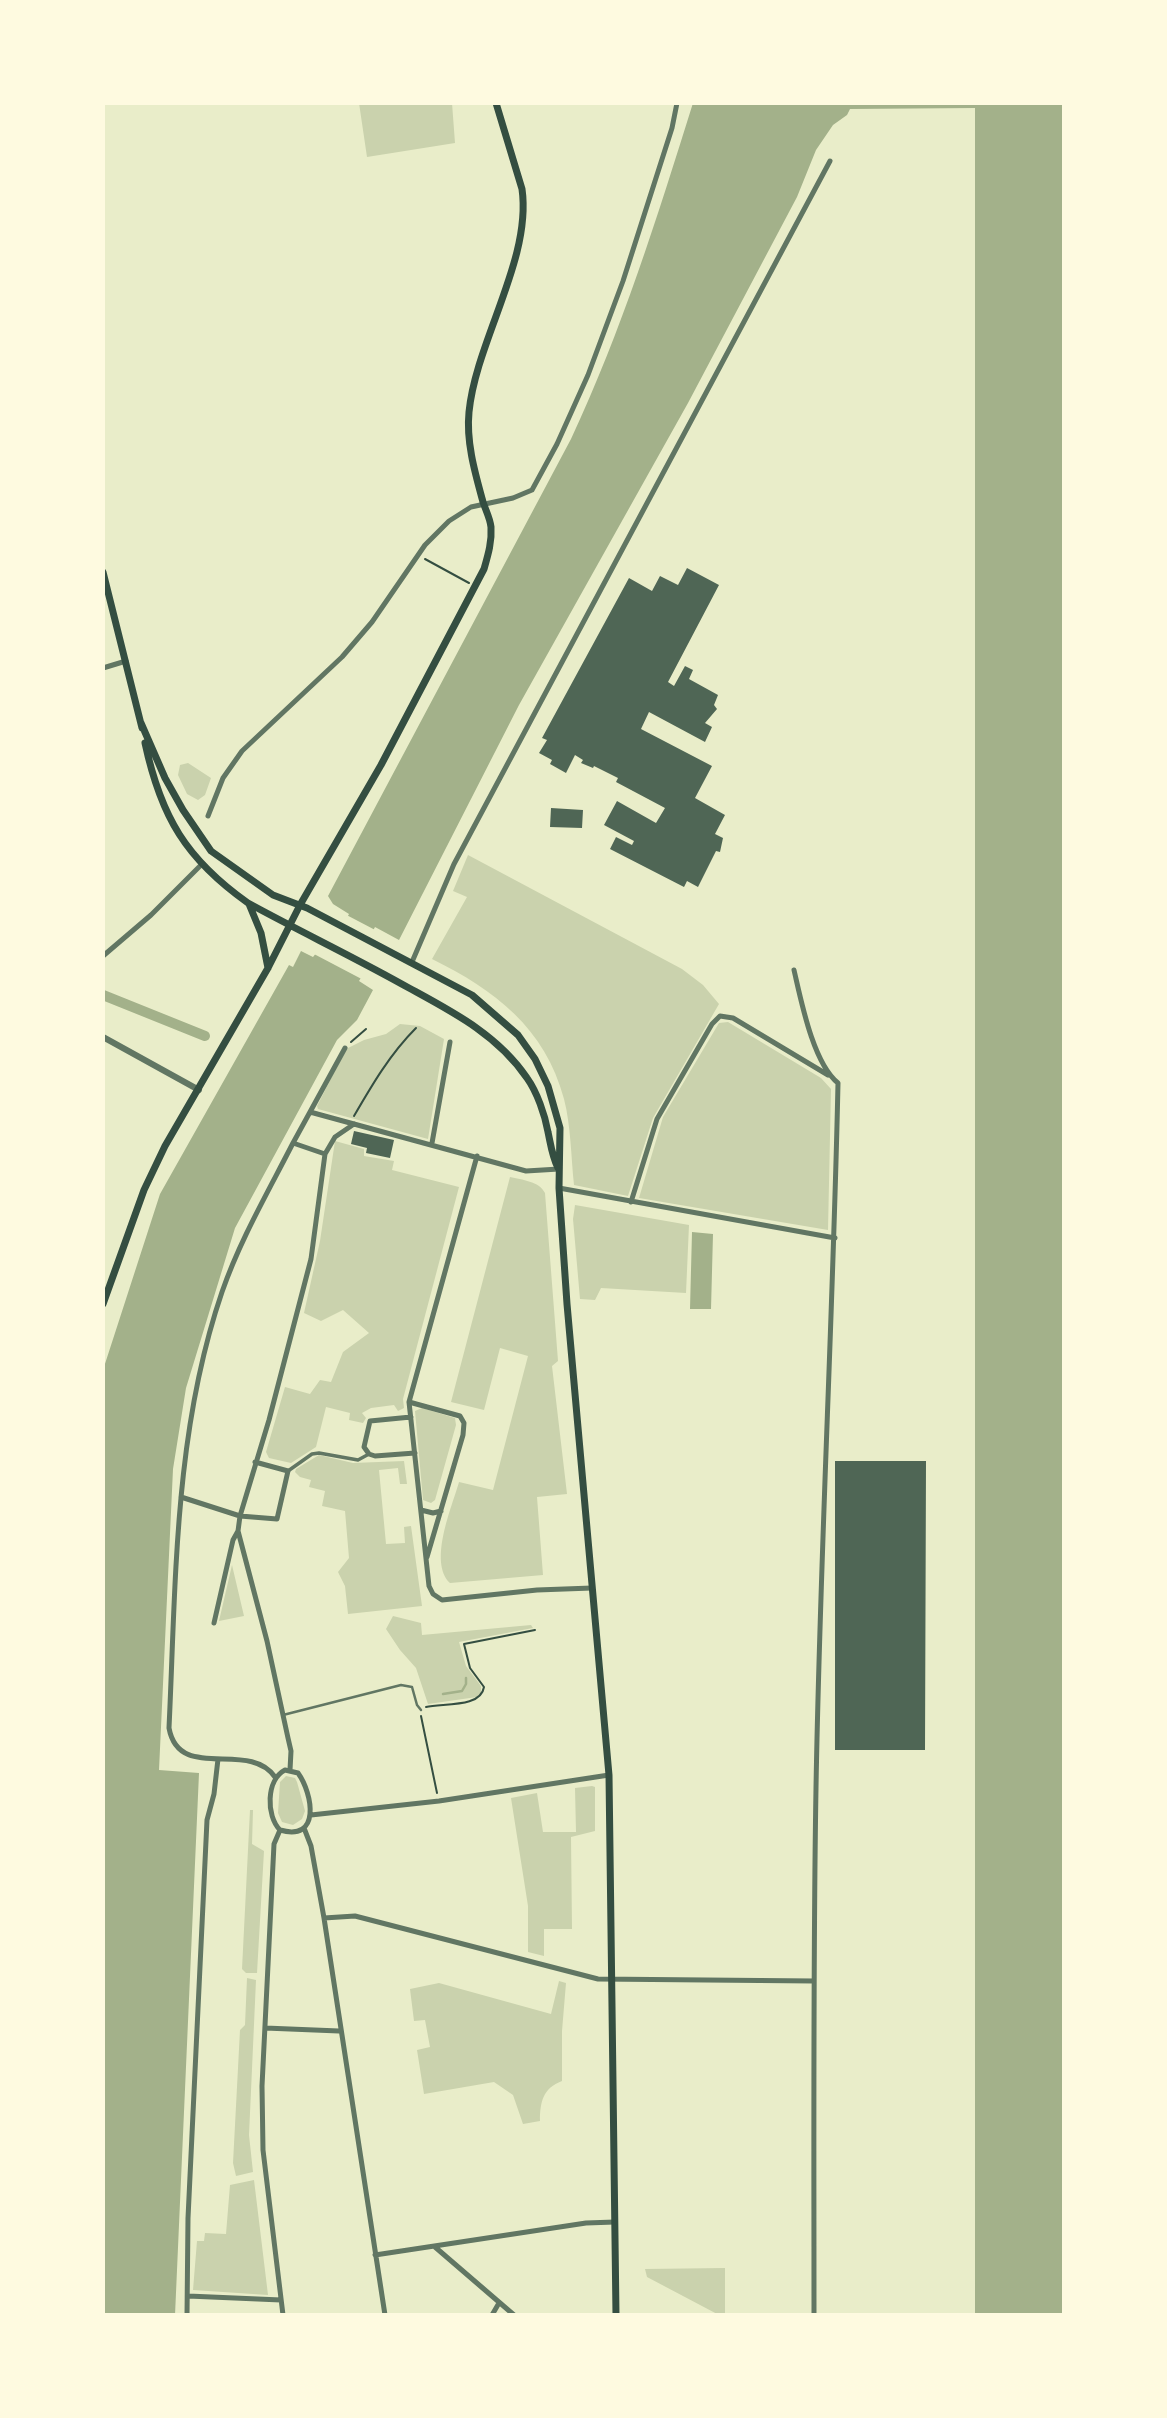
<!DOCTYPE html>
<html>
<head>
<meta charset="utf-8">
<style>
	body { margin:0 }
	#map { position:relative; width:1167px; height:2418px; overflow:hidden; background:#e9edc9; font-family:"Sofia Sans Condensed",sans-serif }
	canvas { display:block }
	.frame { position:absolute; inset:0; border:105px solid #fefae0; pointer-events:none }
</style>
</head>
<body>
<div id="map">
<canvas width="1167" height="2418"></canvas>
<div class="frame"></div>
</div>
<script>
const ctx = document.querySelector('canvas').getContext('2d');
ctx.lineJoin = 'round';
function paint(path, color) { ctx.fillStyle = color; ctx.fill(path, 'evenodd'); }
function stroke(path, color, width, dash) { ctx.strokeStyle = color; ctx.lineWidth = width; ctx.lineCap = dash ? 'butt' : 'round'; ctx.setLineDash(dash || []); ctx.stroke(path); }
paint(new Path2D(`
	M 359,103 L 452,103 L 455,143 L 367,157 Z
	M 188,763 L 211,778 L 205,795 L 198,800 L 187,794 L 178,775 L 180,765 Z
	M 468,855 L 682,969 L 703,985 L 719,1004 L 653,1118 L 628,1196 L 574,1185 C 571,1157 571,1126 564,1099 C 545,1028 495,990 432,959 L 467,897 L 453,891 Z
	M 728,1022 L 821,1078 L 831,1089 L 828,1230 L 639,1198 L 663,1117 L 719,1023 Z
	M 400,1024 L 420,1026 L 444,1039 L 428,1139 L 318,1109 L 317,1106 L 346,1049 L 364,1040 L 386,1034 Z
	M 335,1141 L 364,1149 L 364,1156 L 394,1161 L 392,1170 L 459,1187 L 403,1399 L 404,1408 L 398,1411 L 394,1405 L 371,1408 L 362,1413 L 366,1418 L 363,1423 L 349,1420 L 350,1413 L 326,1407 L 316,1447 L 291,1463 L 269,1458 L 266,1452 L 285,1387 L 310,1394 L 320,1380 L 331,1382 L 343,1352 L 369,1333 L 343,1310 L 321,1321 L 304,1313 L 320,1241 Z
	M 510,1177 C 522,1180 539,1181 545,1193 L 558,1361 L 552,1366 L 567,1494 L 537,1497 L 543,1575 L 450,1583 C 428,1562 452,1507 459,1482 L 493,1490 L 528,1356 L 500,1348 L 484,1410 L 451,1402 Z
	M 575,1205 L 689,1225 L 686,1293 L 601,1288 L 595,1300 L 580,1299 L 573,1219 Z
	M 422,1408 L 455,1418 L 456,1425 L 435,1500 L 431,1503 L 423,1500 L 415,1411 Z
	M 319,1455 L 353,1463 L 404,1461 L 407,1484 L 400,1484 L 398,1468 L 379,1470 L 386,1544 L 405,1543 L 404,1527 L 411,1526 L 422,1606 L 348,1614 L 345,1586 L 338,1572 L 349,1558 L 345,1511 L 322,1506 L 325,1491 L 309,1487 L 311,1480 L 300,1477 L 295,1472 L 296,1469 Z
	M 232,1565 L 244,1616 L 219,1621 Z
	M 393,1616 L 421,1623 L 422,1635 L 531,1625 L 533,1628 L 459,1642 L 466,1666 L 481,1686 L 481,1694 L 477,1697 L 428,1704 L 416,1668 L 400,1650 L 386,1629 Z
	M 286,1776 L 295,1778 L 297,1782 L 305,1811 L 302,1819 L 293,1825 L 282,1822 L 278,1813 L 280,1782 Z
	M 592,1786 L 595,1787 L 595,1831 L 571,1837 L 572,1929 L 544,1929 L 544,1956 L 528,1952 L 528,1906 L 511,1798 L 537,1793 L 543,1832 L 576,1832 L 575,1788 Z
	M 250,1810 L 253,1810 L 252,1844 L 264,1851 L 257,1973 L 246,1973 L 242,1969 Z
	M 247,1978 L 256,1980 L 249,2135 L 253,2172 L 236,2176 L 233,2163 L 240,2030 L 245,2025 Z
	M 559,1981 L 566,1983 L 562,2031 L 562,2081 C 543,2088 540,2102 540,2121 L 523,2124 L 513,2095 L 494,2082 L 424,2094 L 417,2050 L 430,2047 L 425,2020 L 414,2021 L 410,1989 L 439,1983 L 551,2014 Z
	M 254,2180 L 268,2295 L 193,2290 L 197,2241 L 204,2241 L 205,2233 L 226,2234 L 230,2185 Z
	M 725,2268 L 725,2315 L 719,2315 L 647,2277 L 645,2269 Z`), '#cad2ad');
paint(new Path2D(`
	M 693,103 L 1064,103 L 1064,2315 L 975,2315 L 975,108 L 850,109 L 847,115 L 833,125 L 816,150 L 797,197 L 761,265 L 688,403 L 519,705 L 399,940 L 375,927 L 352,970 L 362,976 L 359,981 L 373,990 L 357,1020 L 337,1040 L 235,1228 L 186,1388 L 173,1469 L 159,1770 L 199,1773 L 175,2315 L 103,2315 L 103,1370 L 160,1194 L 289,965 L 293,967 L 301,951 L 313,957 L 317,952 L 326,956 L 349,914 L 333,904 L 328,896 L 571,439 C 622,330 657,218 693,103 Z
	M 692,1232 L 713,1234 L 711,1309 L 690,1309 Z`), '#a3b18a');
paint(new Path2D(`
	M 337,910 L 400,943 L 376,931 L 356,969 L 365,974 L 364,980 L 373,985 L 314,954 L 317,948 L 324,952 L 344,915 Z`), '#e9edc9');
stroke(new Path2D(`
	M 443,1694 L 462,1691 L 466,1684 L 466,1678`), '#a3b18a', 2.5);
stroke(new Path2D(`
	M 103,995 L 205,1036`), '#a3b18a', 10);
paint(new Path2D(`
	M 687,568 L 719,585 L 668,682 L 674,686 L 685,666 L 693,670 L 689,679 L 718,695 L 714,705 L 717,709 L 705,723 L 712,727 L 705,742 L 649,712 L 641,729 L 712,766 L 695,798 L 725,815 L 715,834 L 723,838 L 720,852 L 716,851 L 698,887 L 687,881 L 684,887 L 610,849 L 616,837 L 632,845 L 634,841 L 604,825 L 617,801 L 656,823 L 665,808 L 616,782 L 618,778 L 594,766 L 593,768 L 581,763 L 583,760 L 575,755 L 566,773 L 550,764 L 552,760 L 539,753 L 547,740 L 542,738 L 629,578 L 652,591 L 660,576 L 678,585 Z
	M 551,808 L 583,810 L 582,828 L 550,827 Z
	M 354,1131 L 394,1140 L 390,1158 L 366,1153 L 367,1148 L 351,1144 Z
	M 835,1461 L 926,1461 L 925,1750 L 835,1750 Z`), '#4f6655');
stroke(new Path2D(`
	M 425,559 L 469,583
	M 351,1042 L 366,1029
	M 354,1116 C 372,1085 390,1054 416,1028
	M 426,1707 C 443,1703 481,1708 484,1687 L 470,1668 L 464,1644 L 535,1630
	M 421,1716 L 437,1793`), '#344e41', 2);
stroke(new Path2D(`
	M 283,1715 L 401,1685 L 412,1687 L 417,1705 L 421,1710`), '#617663', 2.5);
stroke(new Path2D(`
	M 288,1471 L 312,1454 L 319,1453 L 358,1460 L 369,1454`), '#617663', 3.5);
stroke(new Path2D(`
	M 103,668 L 126,661
	M 208,816 L 223,778 L 242,751 L 342,657 L 372,622 L 425,545 L 449,521 L 471,507 L 513,498 L 532,490 L 557,444 L 588,375 L 623,281 L 672,128 L 677,103
	M 103,956 L 151,915 L 202,864
	M 412,962 L 454,864 L 830,161
	M 794,970 C 801,1000 813,1063 838,1083 C 833,1318 820,1553 816,1788 C 813,1964 814,2139 814,2315
	M 310,1112 L 345,1048
	M 432,1143 L 450,1042
	M 325,1154 L 293,1143 L 310,1112 L 526,1171 L 559,1169
	M 477,1156 L 409,1402 L 429,1586 L 433,1594 L 442,1600 L 537,1590 L 592,1588
	M 559,1188 L 835,1238
	M 631,1202 L 657,1119 L 712,1024 L 720,1016 L 733,1018 L 828,1075
	M 409,1402 L 460,1416 L 464,1423 L 463,1435 L 427,1557
	M 411,1417 L 370,1421 L 364,1447 L 369,1454 L 375,1456 L 415,1453
	M 181,1497 L 240,1516 L 277,1519 L 288,1471 L 255,1462
	M 421,1510 L 433,1513 L 441,1511
	M 214,1623 L 233,1540 L 238,1531
	M 285,1770 L 298,1773 C 313,1794 321,1842 280,1830 C 266,1816 266,1780 285,1770 Z
	M 290,1770 L 291,1751 L 288,1738 L 267,1641 L 238,1531 L 240,1516 L 269,1420 L 311,1259 L 325,1154 L 335,1137 L 354,1124
	M 275,1777 C 249,1739 179,1783 169,1728 C 176,1581 174,1432 222,1292 C 240,1240 268,1192 293,1143
	M 311,1815 L 439,1801 L 609,1775
	M 304,1828 L 311,1846 L 324,1918 L 385,2315
	M 280,1830 L 274,1844 L 262,2086 L 263,2150 L 283,2315
	M 324,1918 L 355,1916 L 598,1979 L 814,1981
	M 265,2028 L 339,2031
	M 435,2247 L 514,2315
	M 375,2255 L 586,2223 L 615,2222
	M 188,2296 L 281,2300
	M 187,2315 L 188,2218 L 207,1820 L 214,1794 L 218,1759
	M 492,2315 L 499,2303`), '#617663', 5);
stroke(new Path2D(`
	M 103,1037 L 199,1090`), '#617663', 6);
stroke(new Path2D(`
	M 103,572 L 142,728
	M 141,723 L 165,778 L 183,810 L 211,851 L 273,895 L 307,908 L 472,995 L 518,1035 L 535,1059 L 548,1086 L 560,1128 L 559,1188 L 567,1304 L 609,1775 L 616,2315
	M 145,743 C 161,817 186,859 248,903 C 301,932 356,958 409,988 C 453,1012 498,1035 527,1078 C 537,1092 545,1115 548,1132 C 551,1146 552,1156 558,1168
	M 249,904 L 261,933 L 268,968
	M 103,1304 L 144,1190 L 165,1146 L 268,968 L 300,905 L 381,765 L 484,569 C 488,555 492,542 491,527 C 490,518 486,511 483,502 C 475,473 466,442 469,412 C 476,341 532,259 522,189 L 496,103`), '#344e41', 7);
</script>
</body>
</html>
